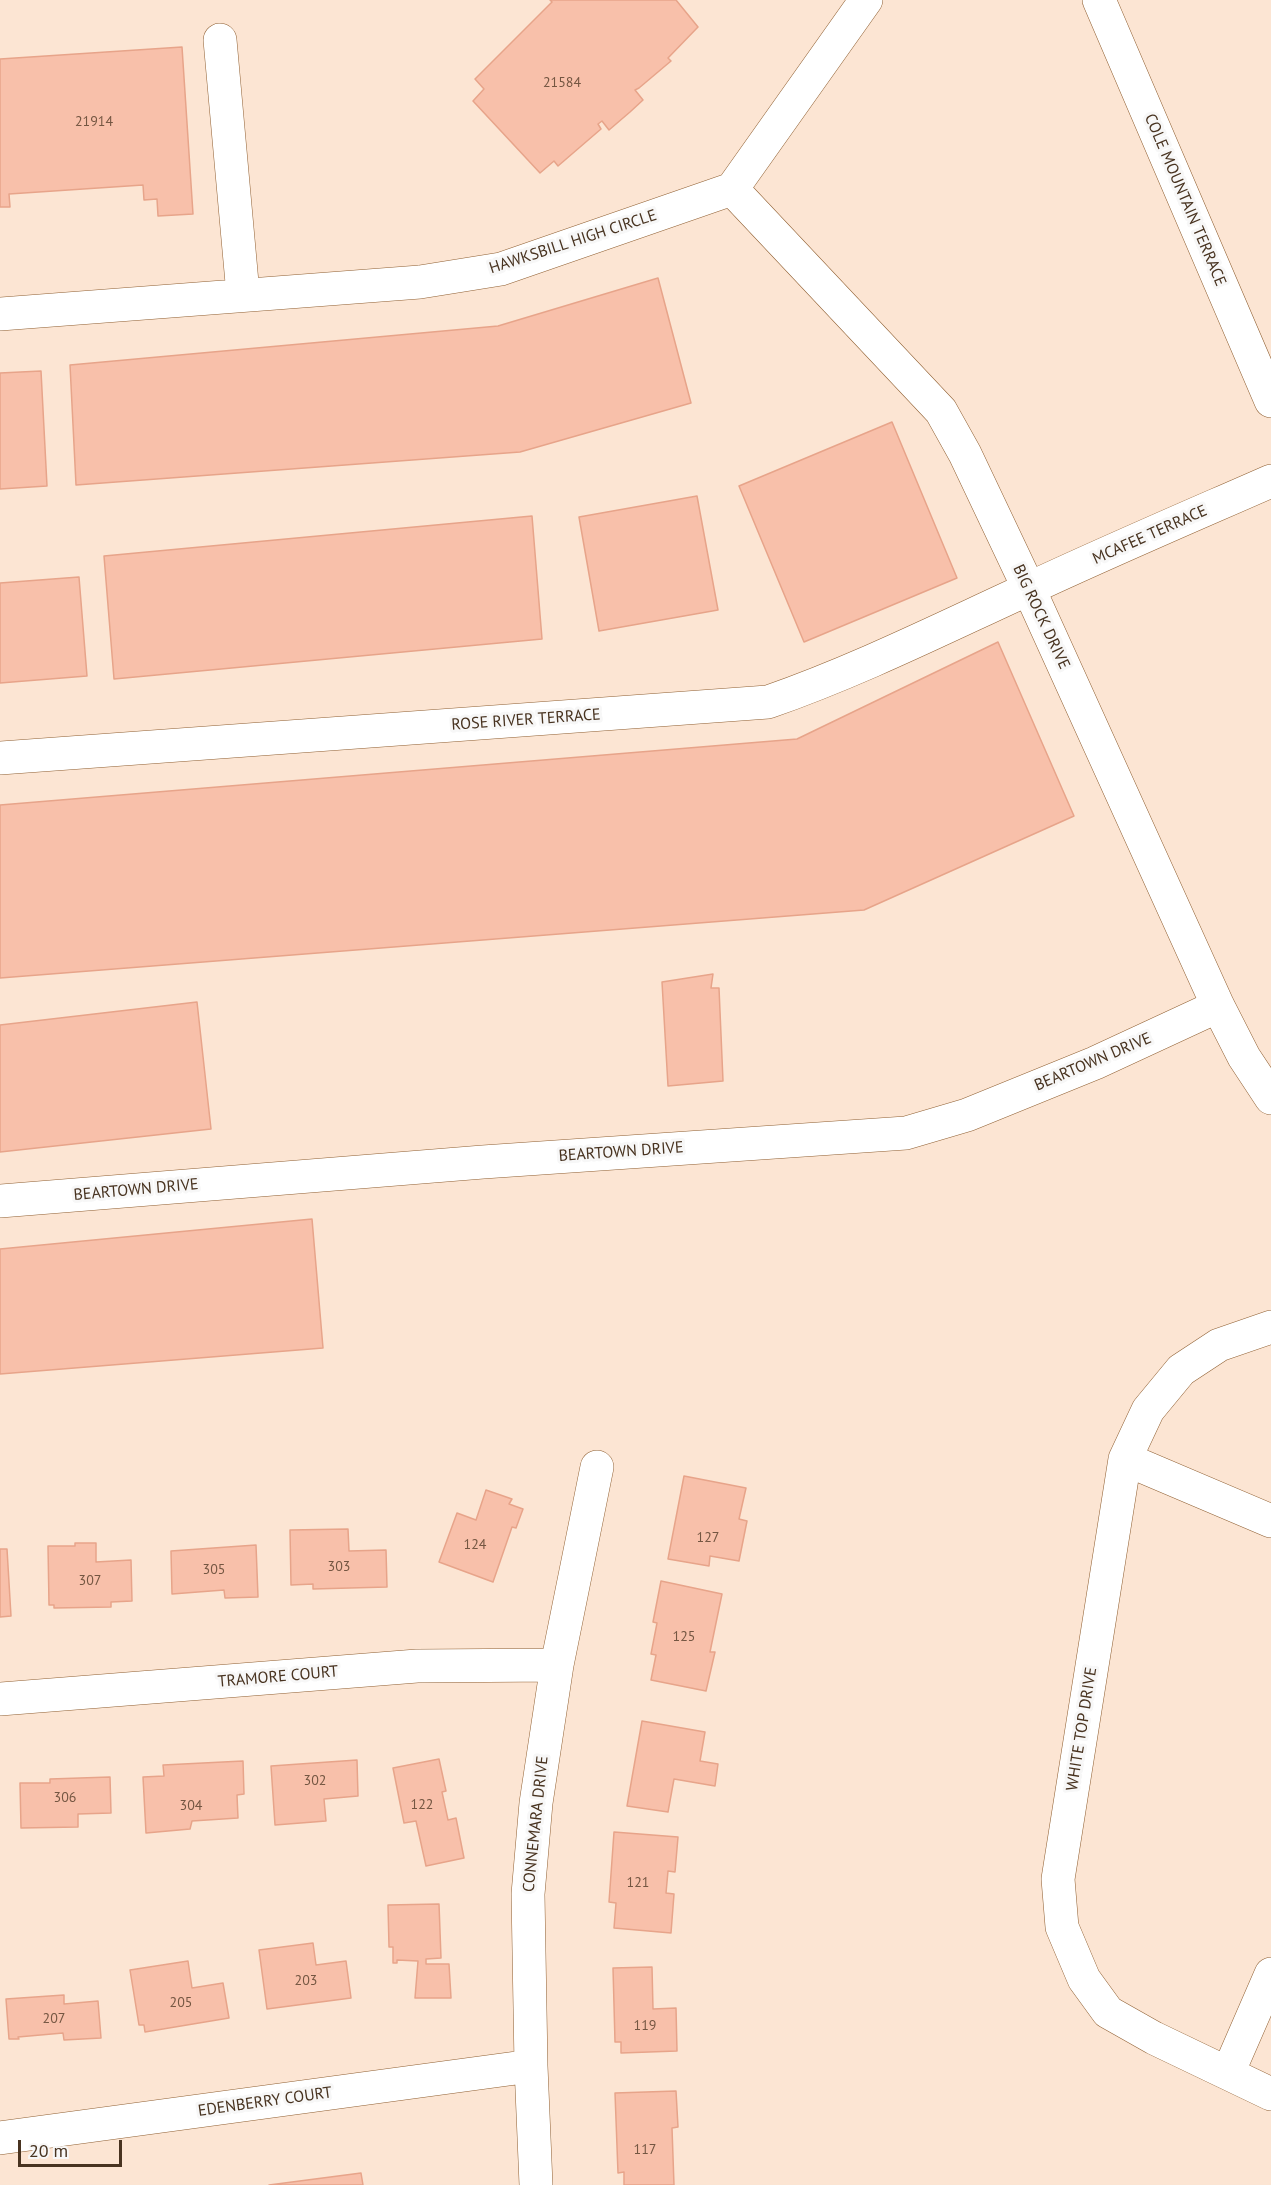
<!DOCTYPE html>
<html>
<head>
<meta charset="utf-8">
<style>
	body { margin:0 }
	#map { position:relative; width:1271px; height:2185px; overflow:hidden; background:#fce5d3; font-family:"PT Sans",sans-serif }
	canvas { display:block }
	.scale { position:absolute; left:18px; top:2140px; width:104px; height:27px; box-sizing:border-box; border:3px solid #483320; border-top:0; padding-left:8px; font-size:18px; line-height:21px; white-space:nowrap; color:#483320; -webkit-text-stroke:4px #f7f7f7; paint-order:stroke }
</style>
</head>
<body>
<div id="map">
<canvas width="1271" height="2185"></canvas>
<div class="scale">20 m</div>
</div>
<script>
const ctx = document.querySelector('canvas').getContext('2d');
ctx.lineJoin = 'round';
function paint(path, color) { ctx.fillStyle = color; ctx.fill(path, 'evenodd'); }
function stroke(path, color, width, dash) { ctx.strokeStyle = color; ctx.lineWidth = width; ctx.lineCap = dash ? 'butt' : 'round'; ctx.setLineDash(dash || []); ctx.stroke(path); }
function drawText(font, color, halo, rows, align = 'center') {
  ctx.font = font + ' "PT Sans",sans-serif'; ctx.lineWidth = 6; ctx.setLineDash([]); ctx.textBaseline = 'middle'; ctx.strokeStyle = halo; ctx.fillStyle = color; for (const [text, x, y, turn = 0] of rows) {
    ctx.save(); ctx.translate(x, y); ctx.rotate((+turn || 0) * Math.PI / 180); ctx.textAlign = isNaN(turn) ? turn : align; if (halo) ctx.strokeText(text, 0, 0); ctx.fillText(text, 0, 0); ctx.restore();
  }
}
const building = new Path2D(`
	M 550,0 L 676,0 L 698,27 L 668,58 L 671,61 L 639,88 L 635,90 L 643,100 L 630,112 L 609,130 L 602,121 L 598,124 L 601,129 L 558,166 L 554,161 L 540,173 L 473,101 L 484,89 L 475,79 L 552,2 Z
	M 182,47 L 193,214 L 158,216 L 157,199 L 144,200 L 143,185 L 9,194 L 10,207 L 0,207 L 0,59 Z
	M 658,278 L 691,403 L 520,452 L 76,485 L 70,365 L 498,326 Z
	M 41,371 L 47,486 L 0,489 L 0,373 Z
	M 892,422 L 957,578 L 804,642 L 739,486 Z
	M 697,496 L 718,610 L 599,631 L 579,517 Z
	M 532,516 L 542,639 L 114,679 L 104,556 Z
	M 79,577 L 87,676 L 0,683 L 0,583 Z
	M 998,642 L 1074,816 L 864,910 L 0,978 L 0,805 L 797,739 Z
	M 713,974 L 711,988 L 719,988 L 723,1081 L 668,1086 L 662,982 Z
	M 197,1002 L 211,1129 L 0,1152 L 0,1025 Z
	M 312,1219 L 323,1348 L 0,1374 L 0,1249 Z
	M 684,1476 L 746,1488 L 739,1519 L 747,1521 L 739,1561 L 710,1556 L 709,1566 L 668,1559 Z
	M 486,1490 L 512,1499 L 509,1504 L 523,1509 L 516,1528 L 512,1527 L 493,1582 L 439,1562 L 457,1513 L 476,1520 Z
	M 348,1529 L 349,1551 L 386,1550 L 387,1587 L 313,1589 L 313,1584 L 291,1585 L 290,1530 Z
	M 75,1543 L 96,1543 L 96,1562 L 131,1560 L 132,1601 L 111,1602 L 111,1607 L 54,1608 L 54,1605 L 49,1605 L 48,1546 L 75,1546 Z
	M 256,1545 L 258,1597 L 225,1598 L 224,1590 L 172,1594 L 171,1551 Z
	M 0,1549 L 7,1549 L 11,1616 L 0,1617 Z
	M 661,1581 L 722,1594 L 710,1652 L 715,1652 L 706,1691 L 651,1680 L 656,1655 L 651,1654 L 657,1623 L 653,1622 Z
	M 642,1721 L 705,1732 L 700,1761 L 718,1764 L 715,1786 L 674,1779 L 668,1812 L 627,1806 Z
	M 439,1759 L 446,1791 L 442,1792 L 448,1820 L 456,1818 L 464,1858 L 426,1866 L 416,1821 L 404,1823 L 393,1768 Z
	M 357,1760 L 358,1796 L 324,1799 L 326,1821 L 275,1825 L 271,1766 Z
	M 243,1761 L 244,1794 L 237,1795 L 238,1818 L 192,1821 L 190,1829 L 146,1833 L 143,1777 L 164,1776 L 163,1765 Z
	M 110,1777 L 111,1813 L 78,1814 L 78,1827 L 21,1828 L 20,1783 L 50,1783 L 50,1779 Z
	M 614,1832 L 678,1837 L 675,1872 L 668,1871 L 666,1893 L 674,1894 L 671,1933 L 614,1928 L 616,1903 L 609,1902 Z
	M 439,1904 L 441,1958 L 426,1959 L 426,1964 L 449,1964 L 451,1998 L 415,1998 L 418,1961 L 397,1960 L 397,1963 L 393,1963 L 393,1947 L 389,1947 L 388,1905 Z
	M 313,1943 L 316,1965 L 346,1961 L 351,1998 L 267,2009 L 259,1950 Z
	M 188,1961 L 192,1988 L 223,1983 L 229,2018 L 145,2032 L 144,2025 L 139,2025 L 130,1970 Z
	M 652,1967 L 653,2009 L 676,2008 L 677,2051 L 621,2053 L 621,2042 L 615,2042 L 613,1968 Z
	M 64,1995 L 64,2004 L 98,2001 L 101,2038 L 64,2040 L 63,2033 L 18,2037 L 19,2039 L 9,2039 L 6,1999 Z
	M 676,2091 L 678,2127 L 672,2128 L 674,2185 L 624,2185 L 624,2172 L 618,2173 L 615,2093 Z
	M 361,2173 L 363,2185 L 269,2185 Z`);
paint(building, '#f8c0aa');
stroke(building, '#e7a48a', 1.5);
const minor = new Path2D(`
	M 1099,0 L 1271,401
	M 220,40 L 243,294
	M 732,189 L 941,411 L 965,454 L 1029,589 L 1218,1006 L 1244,1057 L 1271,1098
	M 0,314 L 420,282 L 501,269 L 732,189 L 866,0
	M 0,758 L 768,702 C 857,671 941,629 1026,590 C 1107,552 1189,517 1271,481
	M 0,1201 L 483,1162 L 906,1133 L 967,1115 L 1095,1063 L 1218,1006
	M 1271,1327 L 1219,1345 L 1181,1370 L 1148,1410 L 1125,1459 L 1058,1879 L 1062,1927 L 1084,1979 L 1108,2012 L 1154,2038 L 1271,2094
	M 1125,1459 L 1271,1521
	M 0,1699 L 417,1666 L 557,1665
	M 1228,2073 L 1271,1974
	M 0,2138 L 531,2066
	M 536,2185 L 531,2066 L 528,1894 L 536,1803 L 557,1665 L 597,1467`);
stroke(minor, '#906033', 34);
stroke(minor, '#fff', 33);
drawText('14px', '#745642', null, [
	["21584",562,83],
	["21914",94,122],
	["127",708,1538],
	["124",475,1545],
	["303",339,1567],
	["305",214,1570],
	["307",90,1581],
	["125",684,1637],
	["302",315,1781],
	["306",65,1798],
	["122",422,1805],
	["304",191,1806],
	["121",638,1883],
	["203",306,1981],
	["205",181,2003],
	["207",54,2019],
	["119",645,2026],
	["117",645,2150]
]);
drawText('16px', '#483320', '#f7f7f7', [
	["COLE MOUNTAIN TERRACE",1185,200,67],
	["HAWKSBILL HIGH CIRCLE",573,242,-18],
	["MCAFEE TERRACE",1150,535,-24],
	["BIG ROCK DRIVE",1041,617,65],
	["ROSE RIVER TERRACE",526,720,-4],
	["BEARTOWN DRIVE",1093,1062,-23],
	["BEARTOWN DRIVE",621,1152,-4],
	["BEARTOWN DRIVE",136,1190,-5],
	["TRAMORE COURT",278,1677,-5],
	["WHITE TOP DRIVE",1082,1729,-81],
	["CONNEMARA DRIVE",536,1824,-84],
	["EDENBERRY COURT",265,2102,-8]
]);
</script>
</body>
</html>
